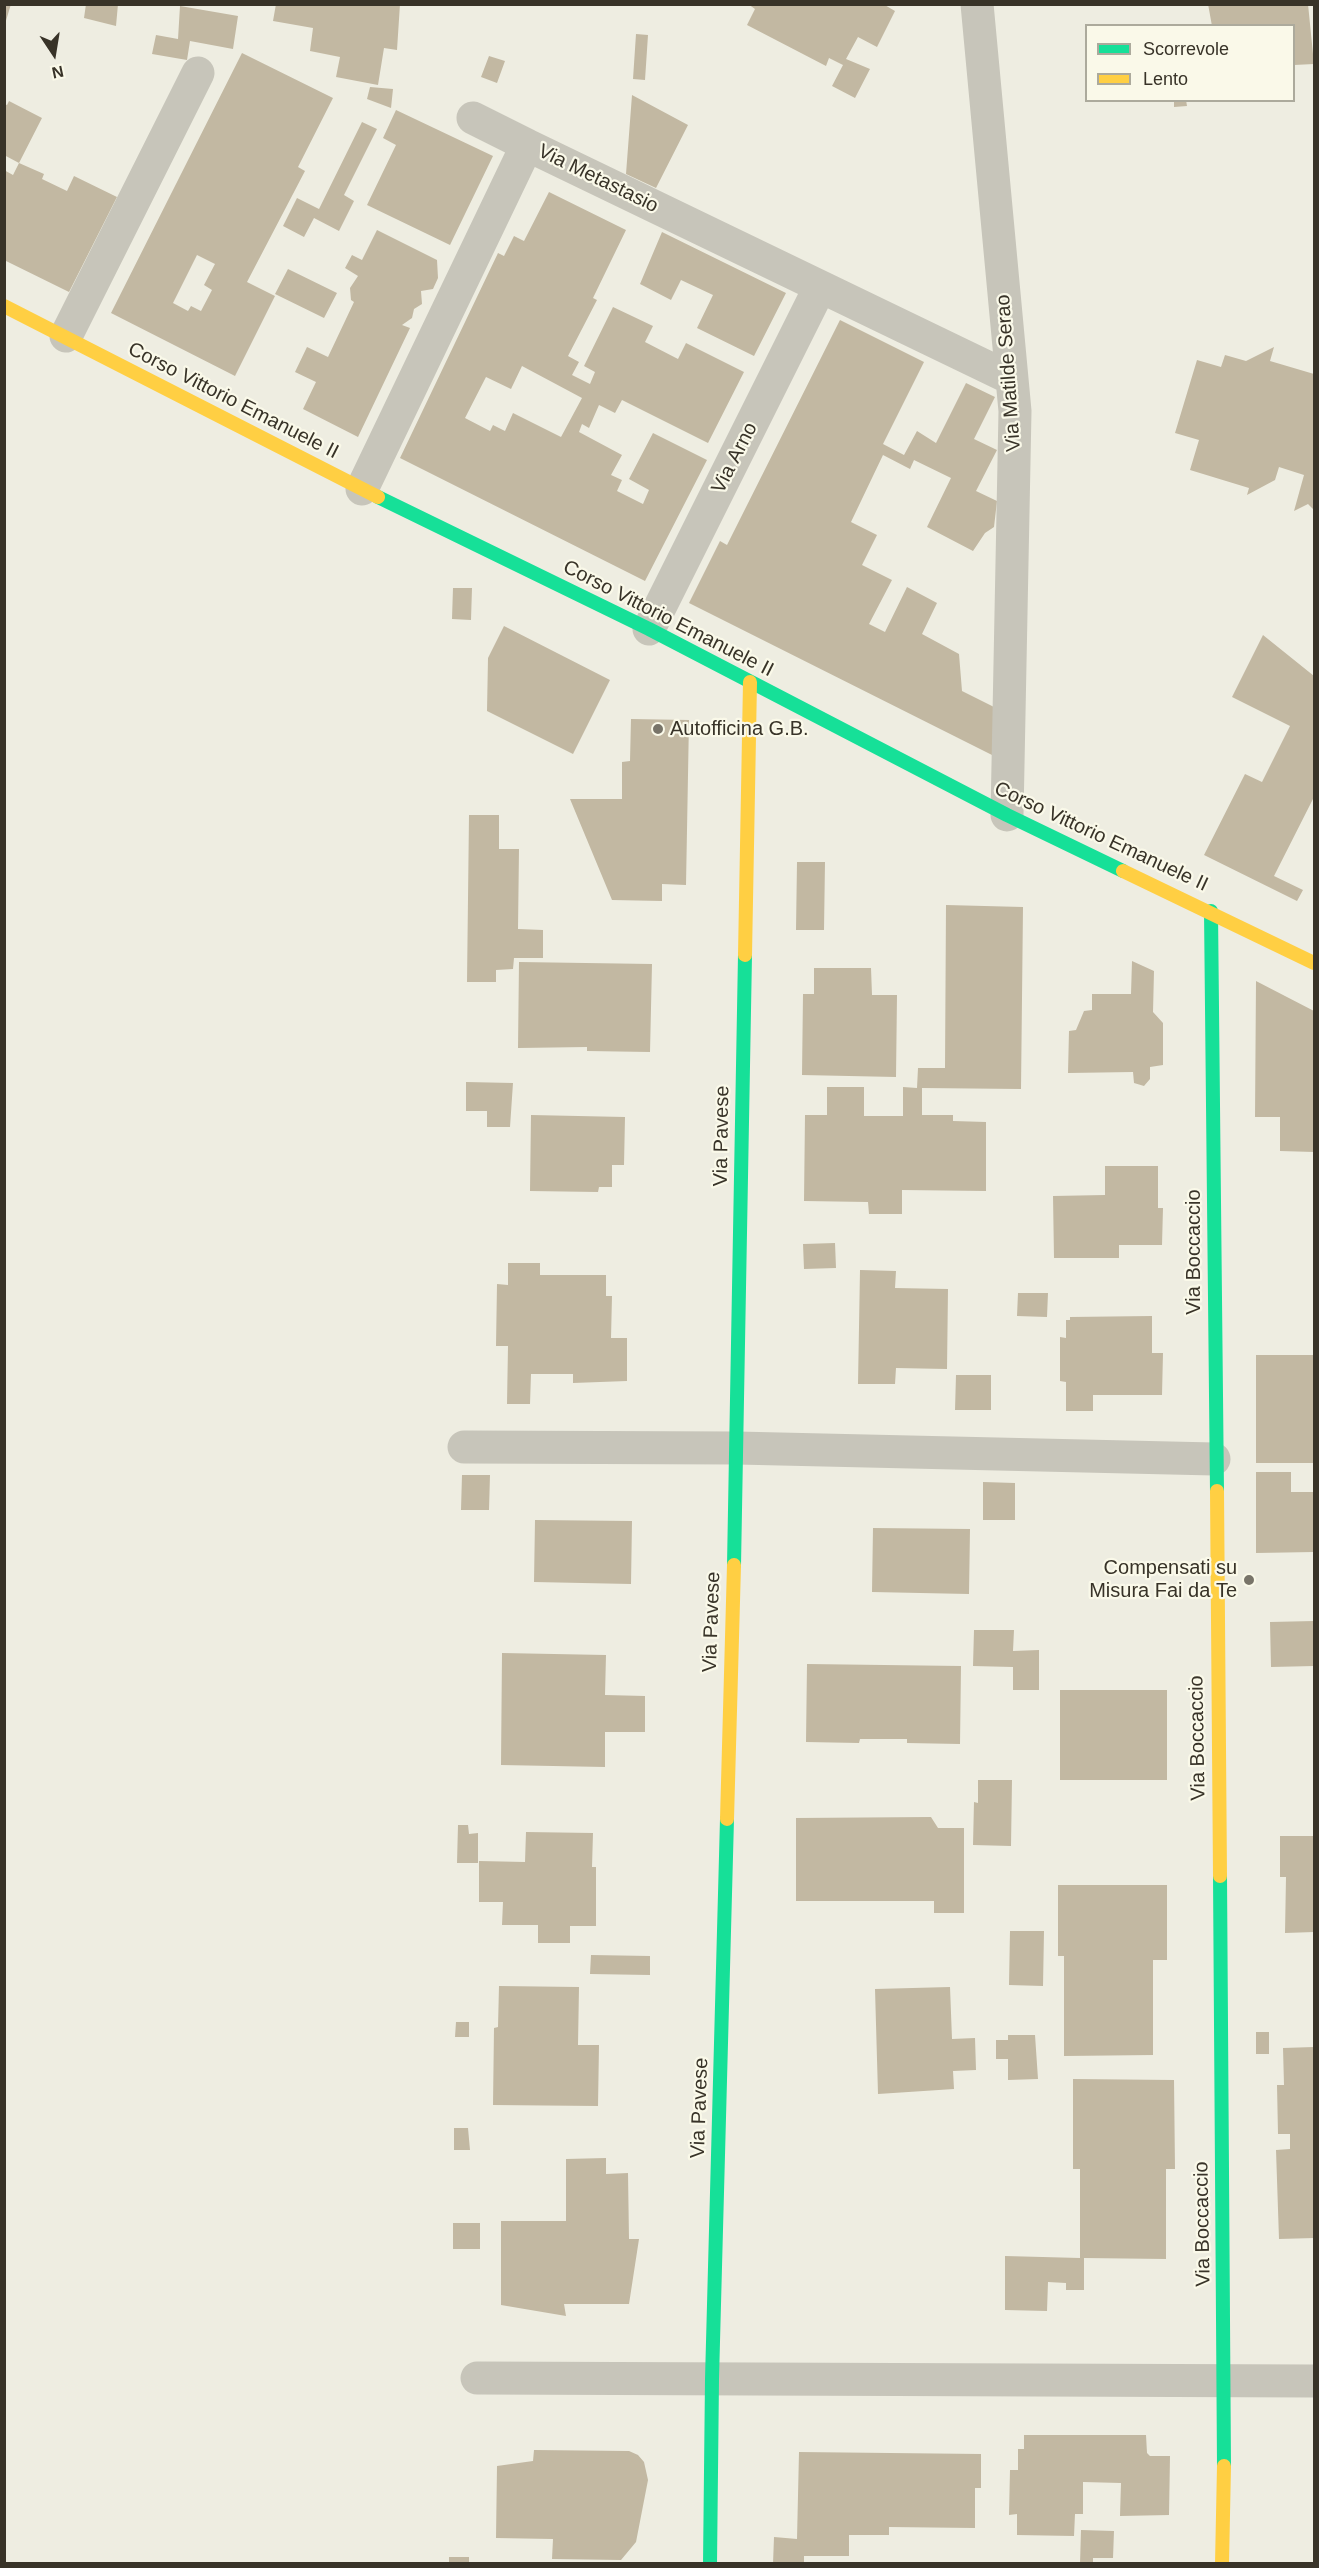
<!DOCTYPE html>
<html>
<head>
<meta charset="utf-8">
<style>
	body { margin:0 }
	#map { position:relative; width:1319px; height:2568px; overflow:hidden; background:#eeede1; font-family:Arial,sans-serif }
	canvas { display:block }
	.frame { position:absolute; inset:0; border:6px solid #383328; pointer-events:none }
	.legend { position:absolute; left:1085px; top:24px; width:210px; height:78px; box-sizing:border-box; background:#faf9e9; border:2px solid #acaa9c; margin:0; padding:8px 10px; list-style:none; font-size:18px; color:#383328 }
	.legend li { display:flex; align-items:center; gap:12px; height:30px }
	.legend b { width:30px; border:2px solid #acaa9c }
	.north { position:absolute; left:24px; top:24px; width:60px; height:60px; -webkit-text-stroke:4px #faf9e9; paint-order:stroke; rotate:168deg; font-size:16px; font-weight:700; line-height:24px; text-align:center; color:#383328 }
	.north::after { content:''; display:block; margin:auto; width:21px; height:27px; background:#383328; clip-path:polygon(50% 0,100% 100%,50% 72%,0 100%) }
</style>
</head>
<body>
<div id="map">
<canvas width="1319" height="2568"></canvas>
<div class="frame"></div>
<ul class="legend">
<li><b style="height:8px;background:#16e098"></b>Scorrevole</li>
<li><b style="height:8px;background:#ffcf43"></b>Lento</li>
</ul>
<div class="north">N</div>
</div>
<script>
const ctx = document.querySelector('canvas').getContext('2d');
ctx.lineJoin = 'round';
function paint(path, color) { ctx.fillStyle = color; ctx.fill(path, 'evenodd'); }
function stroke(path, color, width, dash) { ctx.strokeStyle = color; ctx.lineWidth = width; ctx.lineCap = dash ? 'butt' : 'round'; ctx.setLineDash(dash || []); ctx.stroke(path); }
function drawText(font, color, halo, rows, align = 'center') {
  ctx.font = font + ' Arial,sans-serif'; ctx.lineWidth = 4.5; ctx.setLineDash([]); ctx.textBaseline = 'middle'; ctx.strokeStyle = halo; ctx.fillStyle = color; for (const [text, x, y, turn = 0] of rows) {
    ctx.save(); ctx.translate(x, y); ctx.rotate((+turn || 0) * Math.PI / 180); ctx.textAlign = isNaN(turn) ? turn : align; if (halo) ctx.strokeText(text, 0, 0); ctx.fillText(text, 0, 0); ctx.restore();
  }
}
paint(new Path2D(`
	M 4,4 L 11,4 L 5,24 L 4,24 Z
	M 86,4 L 118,4 L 116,26 L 84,18 Z
	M 276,4 L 400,4 L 397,50 L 384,48 L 378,85 L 336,77 L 340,57 L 310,51 L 313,28 L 273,21 Z
	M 748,4 L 883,4 L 895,11 L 877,47 L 858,37 L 846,59 L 870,69 L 855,98 L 832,86 L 843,65 L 829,58 L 826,66 L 747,25 L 755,9 Z
	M 1208,4 L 1308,4 L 1314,64 L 1294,65 L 1294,26 L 1212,26 Z
	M 180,6 L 238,16 L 233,49 L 190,41 L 187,60 L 152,54 L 156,35 L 178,39 Z
	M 636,34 L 648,35 L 645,80 L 633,79 Z
	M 242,53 L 333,98 L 298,167 L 305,171 L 247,282 L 275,296 L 235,376 L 111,313 ZM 197,255 L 215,264 L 204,285 L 212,290 L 201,311 L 191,306 L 188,311 L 173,303 Z
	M 489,56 L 505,61 L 497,83 L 481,77 Z
	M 370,87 L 393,89 L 391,108 L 367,99 Z
	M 632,95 L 688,125 L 656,188 L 626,174 Z
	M 1174,100 L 1186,100 L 1187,106 L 1174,107 Z
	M 9,101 L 42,118 L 19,163 L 4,155 L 4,104 L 7,105 Z
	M 396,110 L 493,156 L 450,245 L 367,205 L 396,145 L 383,138 Z
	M 362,122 L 377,129 L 344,195 L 354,201 L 339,231 L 314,218 L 304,237 L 283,226 L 297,198 L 319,209 Z
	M 19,163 L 44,174 L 42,179 L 67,191 L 74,176 L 117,197 L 69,292 L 4,260 L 4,170 L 13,175 Z
	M 549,192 L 626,230 L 593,298 L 597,300 L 568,356 L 579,362 L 572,375 L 590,384 L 595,372 L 584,366 L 613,307 L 653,326 L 645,342 L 678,359 L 686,343 L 744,372 L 708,443 L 622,400 L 615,413 L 599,405 L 589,428 L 582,424 L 579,432 L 622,455 L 611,475 L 622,480 L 617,491 L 643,504 L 649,490 L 629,479 L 653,433 L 707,460 L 645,581 L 400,458 L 498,253 L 504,256 L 514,236 L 524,241 ZM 522,366 L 582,398 L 561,437 L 513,413 L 505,431 L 493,425 L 490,431 L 465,418 L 486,377 L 511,389 Z
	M 377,230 L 437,260 L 438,278 L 433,289 L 421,291 L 422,304 L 414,309 L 412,318 L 402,325 L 410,328 L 358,437 L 303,409 L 316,382 L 295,372 L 307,347 L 328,357 L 354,302 L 351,300 L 350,288 L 358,276 L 345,268 L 352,255 L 362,260 Z
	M 662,232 L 786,293 L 754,356 L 697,328 L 713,295 L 681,280 L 671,300 L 640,284 Z
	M 288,269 L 337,293 L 324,318 L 275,294 Z
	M 840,320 L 924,362 L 883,444 L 904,455 L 917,431 L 936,443 L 966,383 L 995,397 L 974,439 L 997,450 L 976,491 L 997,501 L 994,527 L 985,533 L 973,551 L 927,527 L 951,478 L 914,460 L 910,469 L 883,455 L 851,522 L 877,535 L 862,565 L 892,580 L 869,624 L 885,632 L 907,587 L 937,603 L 922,634 L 959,654 L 962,691 L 994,707 L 994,756 L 689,603 L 720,541 L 727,545 Z
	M 1274,347 L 1270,361 L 1314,374 L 1314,510 L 1308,504 L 1294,511 L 1304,475 L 1279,467 L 1275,480 L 1247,495 L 1249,488 L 1190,470 L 1199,440 L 1175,433 L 1197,360 L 1221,367 L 1225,355 L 1246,361 Z
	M 453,588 L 472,588 L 471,620 L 452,619 Z
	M 504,626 L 610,680 L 573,754 L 487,711 L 488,658 Z
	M 1263,635 L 1314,676 L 1314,797 L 1274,876 L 1303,890 L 1297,901 L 1204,855 L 1245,774 L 1262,782 L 1290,726 L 1232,697 Z
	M 631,719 L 689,720 L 686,885 L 662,884 L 662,901 L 612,900 L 570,799 L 622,799 L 622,762 L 630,761 Z
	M 469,815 L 499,815 L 499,849 L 519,849 L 518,929 L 543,930 L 543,958 L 514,958 L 513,969 L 496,970 L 496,982 L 467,982 Z
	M 797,862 L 825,862 L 824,930 L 796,930 Z
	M 946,905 L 1023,907 L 1021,1089 L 922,1088 L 922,1115 L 953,1115 L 953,1121 L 986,1122 L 986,1191 L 902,1190 L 902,1214 L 869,1214 L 868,1202 L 804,1201 L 805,1115 L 827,1115 L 827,1087 L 864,1087 L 864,1116 L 903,1116 L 903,1087 L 917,1088 L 918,1068 L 945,1068 Z
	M 1132,961 L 1154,971 L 1153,1012 L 1163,1023 L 1163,1065 L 1150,1067 L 1150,1079 L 1144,1086 L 1134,1083 L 1133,1072 L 1068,1073 L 1069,1031 L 1076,1030 L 1084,1011 L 1092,1010 L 1092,994 L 1131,994 Z
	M 519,962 L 652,964 L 650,1052 L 587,1051 L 587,1047 L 518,1048 Z
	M 814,968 L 871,968 L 872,995 L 897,995 L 896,1077 L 802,1075 L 803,994 L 814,994 Z
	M 1256,981 L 1314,1011 L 1314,1152 L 1280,1151 L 1280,1117 L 1255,1117 Z
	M 466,1082 L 513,1083 L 510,1127 L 487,1127 L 487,1111 L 466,1111 Z
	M 531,1115 L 625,1117 L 624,1165 L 612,1165 L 612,1187 L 599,1187 L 598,1192 L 530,1191 Z
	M 1105,1166 L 1158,1166 L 1158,1208 L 1163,1208 L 1162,1245 L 1119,1245 L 1119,1258 L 1054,1258 L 1053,1196 L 1105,1195 Z
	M 835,1243 L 836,1268 L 804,1269 L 803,1244 Z
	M 508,1263 L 540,1263 L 540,1275 L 606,1275 L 606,1296 L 612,1296 L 611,1338 L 627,1338 L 627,1381 L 573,1383 L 573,1374 L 531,1374 L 530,1404 L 507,1404 L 508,1346 L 496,1346 L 497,1284 L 508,1285 Z
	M 860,1270 L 896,1271 L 895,1288 L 948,1289 L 947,1369 L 896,1368 L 895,1384 L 858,1384 Z
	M 1018,1293 L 1048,1293 L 1047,1317 L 1017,1316 Z
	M 1152,1316 L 1152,1353 L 1163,1353 L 1162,1395 L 1093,1395 L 1093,1411 L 1066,1411 L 1066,1382 L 1060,1381 L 1060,1337 L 1066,1338 L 1066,1320 L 1070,1320 L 1070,1317 Z
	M 1256,1355 L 1314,1355 L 1314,1463 L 1256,1463 Z
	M 956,1375 L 991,1375 L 991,1410 L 955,1410 Z
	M 1256,1472 L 1291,1472 L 1291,1492 L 1314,1492 L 1314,1552 L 1256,1553 Z
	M 462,1475 L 490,1475 L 489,1510 L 461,1510 Z
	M 983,1482 L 1015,1483 L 1015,1520 L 983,1520 Z
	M 535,1520 L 632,1521 L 631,1584 L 534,1582 Z
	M 873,1528 L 970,1529 L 969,1594 L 872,1592 Z
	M 1314,1621 L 1314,1666 L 1271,1667 L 1270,1622 Z
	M 974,1630 L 1014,1630 L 1013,1651 L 1039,1650 L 1039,1690 L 1013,1690 L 1013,1667 L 973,1666 Z
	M 502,1653 L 606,1655 L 605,1695 L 645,1696 L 645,1732 L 605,1732 L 605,1767 L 501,1765 Z
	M 807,1664 L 961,1666 L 960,1744 L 907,1743 L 907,1739 L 860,1739 L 859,1743 L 806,1742 Z
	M 1060,1690 L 1167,1690 L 1167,1780 L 1060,1780 Z
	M 978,1780 L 1012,1780 L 1011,1846 L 973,1845 L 974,1802 L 978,1803 Z
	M 931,1817 L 938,1828 L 964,1828 L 964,1913 L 934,1913 L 934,1901 L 796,1901 L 796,1818 Z
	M 458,1825 L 468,1825 L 469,1834 L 478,1833 L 478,1863 L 457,1863 Z
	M 526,1832 L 593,1833 L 592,1867 L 596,1867 L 596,1926 L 570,1926 L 570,1943 L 538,1943 L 538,1925 L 502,1925 L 503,1902 L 479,1902 L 479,1861 L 525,1862 Z
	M 1280,1836 L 1314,1836 L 1314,1932 L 1285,1933 L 1286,1877 L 1280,1877 Z
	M 1058,1885 L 1167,1885 L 1167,1960 L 1153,1960 L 1153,2055 L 1064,2056 L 1064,1956 L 1058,1956 Z
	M 1010,1931 L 1044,1931 L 1043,1986 L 1009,1985 Z
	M 591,1955 L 650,1956 L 650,1975 L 590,1974 Z
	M 499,1986 L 579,1987 L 578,2045 L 599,2045 L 598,2106 L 493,2105 L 494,2028 L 498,2027 Z
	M 950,1987 L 952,2039 L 975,2038 L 976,2070 L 953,2071 L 954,2089 L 878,2094 L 875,1989 Z
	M 456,2022 L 469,2022 L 469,2037 L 455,2037 Z
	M 1256,2032 L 1269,2032 L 1269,2054 L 1256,2054 Z
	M 1008,2035 L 1035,2035 L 1038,2079 L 1008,2080 L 1008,2059 L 996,2059 L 996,2040 L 1008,2040 Z
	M 1314,2047 L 1314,2238 L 1279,2239 L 1276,2150 L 1290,2149 L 1290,2134 L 1278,2134 L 1277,2085 L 1284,2085 L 1283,2048 Z
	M 1073,2079 L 1174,2080 L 1175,2169 L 1166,2169 L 1166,2259 L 1084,2258 L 1084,2290 L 1066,2290 L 1066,2283 L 1048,2282 L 1047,2311 L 1005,2310 L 1005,2256 L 1080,2258 L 1080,2169 L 1073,2169 Z
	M 454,2128 L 468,2128 L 470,2150 L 454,2150 Z
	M 606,2158 L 606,2174 L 628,2173 L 629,2239 L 639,2239 L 629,2304 L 564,2304 L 566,2316 L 501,2305 L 501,2221 L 566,2221 L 566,2159 Z
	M 453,2223 L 480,2223 L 480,2249 L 453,2249 Z
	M 1024,2435 L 1146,2435 L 1147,2453 L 1150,2456 L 1170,2456 L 1169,2515 L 1120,2516 L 1121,2483 L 1083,2482 L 1083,2514 L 1075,2514 L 1074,2536 L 1017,2535 L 1017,2514 L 1009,2515 L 1010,2470 L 1018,2470 L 1018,2449 L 1024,2449 Z
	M 534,2450 L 629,2451 L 638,2455 L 644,2462 L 648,2480 L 636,2542 L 621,2560 L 552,2559 L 553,2539 L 496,2538 L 497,2466 L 533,2461 Z
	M 799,2452 L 981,2454 L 981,2488 L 975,2488 L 975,2528 L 889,2527 L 889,2535 L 849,2535 L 849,2556 L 804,2556 L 804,2564 L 773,2564 L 774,2537 L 797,2539 Z
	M 1081,2530 L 1114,2531 L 1113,2558 L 1093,2558 L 1093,2564 L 1080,2564 Z
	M 449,2557 L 469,2557 L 469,2564 L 449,2564 Z`), '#c2b8a2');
stroke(new Path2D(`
	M 977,4 L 1015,411 L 1007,815
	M 473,118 L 527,145
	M 66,336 L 198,73
	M 362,489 L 527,145 L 1012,379
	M 649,629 L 820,287
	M 464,1447 L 737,1448 L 1214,1459
	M 477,2378 L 1314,2381`), '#c7c5ba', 33);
stroke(new Path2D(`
	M 378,497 L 649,629 L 1007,815 L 1123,871
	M 1211,911 L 1217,1491
	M 734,1565 L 745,955
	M 1220,1876 L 1224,2466
	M 710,2564 L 712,2379 L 727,1819`), '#16e098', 14);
stroke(new Path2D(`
	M 4,306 L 378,497
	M 1123,871 L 1314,963
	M 745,955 L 750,682
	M 1217,1491 L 1220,1876
	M 727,1819 L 734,1565
	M 1222,2564 L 1224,2466`), '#ffcf43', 14);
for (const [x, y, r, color] of [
	[658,729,6,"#787469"],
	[1249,1580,6,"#787469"]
]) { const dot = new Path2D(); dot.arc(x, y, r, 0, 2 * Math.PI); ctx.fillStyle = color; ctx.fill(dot); stroke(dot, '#faf9e9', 2); }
drawText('20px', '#383328', '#faf9e9', [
	["Via Metastasio",598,179,26],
	["Via Matilde Serao",1009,373,-94],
	["Corso Vittorio Emanuele II",233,401,27],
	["Via Arno",735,458,-63],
	["Corso Vittorio Emanuele II",668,619,27],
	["Corso Vittorio Emanuele II",1101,837,25],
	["Via Pavese",722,1136,-89],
	["Via Boccaccio",1194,1252,-90],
	["Via Pavese",712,1622,-88],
	["Via Boccaccio",1198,1738,-91],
	["Via Pavese",700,2108,-88],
	["Via Boccaccio",1203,2224,-91]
]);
drawText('20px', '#383328', '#faf9e9', [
	["Autofficina G.B.",670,729],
	["Compensati su",1237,1568,"right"],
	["Misura Fai da Te",1237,1591,"right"]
], 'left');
</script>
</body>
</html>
